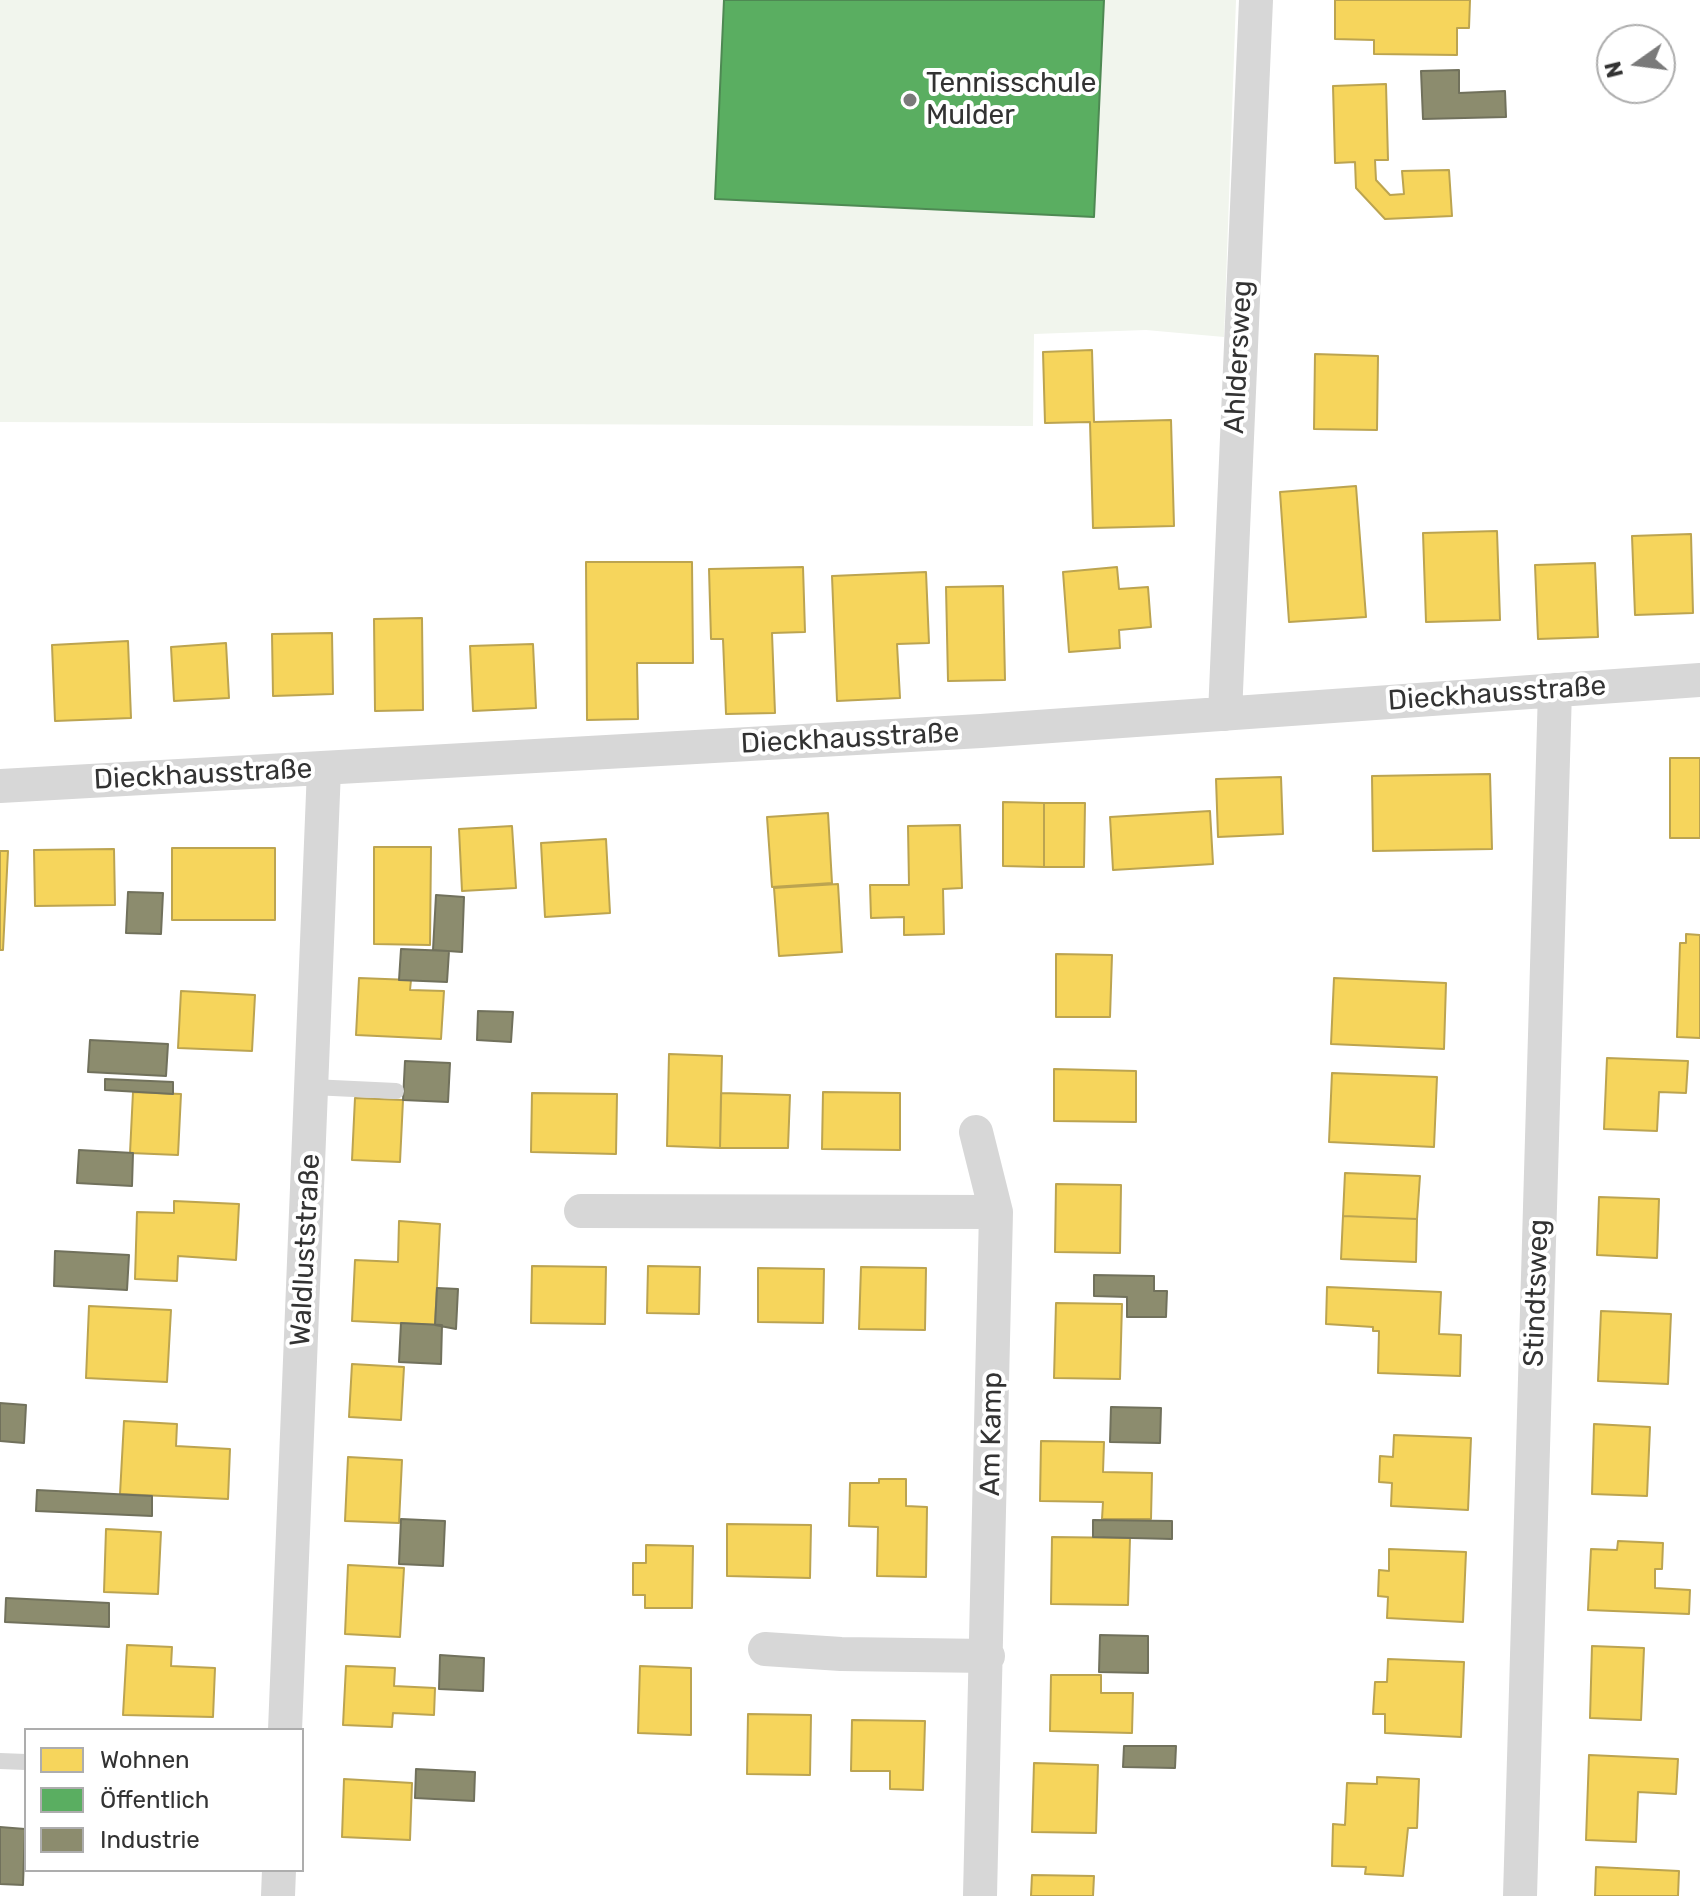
<!DOCTYPE html>
<html>
<head>
<meta charset="utf-8">
<style>
	body { margin:0 }
	#map { position:relative; width:1700px; height:1896px; overflow:hidden; background:#fff; font-family:Rubik,sans-serif }
	canvas { display:block }
	.legend { position:absolute; left:24px; top:1728px; width:280px; height:144px; box-sizing:border-box; background:#fff; border:2px solid #adadad; margin:0; padding:10px 14px; list-style:none; font-size:24px; color:#333 }
	.legend li { display:flex; align-items:center; gap:16px; height:40px }
	.legend b { width:40px; border:2px solid #adadad }
	.north { position:absolute; left:1596px; top:24px; width:80px; height:80px; box-sizing:border-box; background:#fff; border:2px solid #adadad; border-radius:50%; rotate:256deg; font-size:22px; font-weight:700; line-height:32px; text-align:center; color:#333 }
	.north::after { content:''; display:block; margin:auto; width:28px; height:36px; background:#7a7a7a; clip-path:polygon(50% 0,100% 100%,50% 72%,0 100%) }
</style>
</head>
<body>
<div id="map">
<canvas width="1700" height="1896"></canvas>
<ul class="legend">
<li><b style="height:22px;background:#f6d55c"></b>Wohnen</li>
<li><b style="height:22px;background:#5aae61"></b>Öffentlich</li>
<li><b style="height:22px;background:#8c8c6e"></b>Industrie</li>
</ul>
<div class="north">N</div>
</div>
<script>
const ctx = document.querySelector('canvas').getContext('2d');
ctx.lineJoin = 'round';
function paint(path, color) { ctx.fillStyle = color; ctx.fill(path, 'evenodd'); }
function stroke(path, color, width, dash) { ctx.strokeStyle = color; ctx.lineWidth = width; ctx.lineCap = dash ? 'butt' : 'round'; ctx.setLineDash(dash || []); ctx.stroke(path); }
function drawText(font, color, halo, rows, align = 'center') {
  ctx.font = font + ' Rubik,sans-serif'; ctx.lineWidth = 8; ctx.setLineDash([]); ctx.textBaseline = 'middle'; ctx.strokeStyle = halo; ctx.fillStyle = color; for (const [text, x, y, turn = 0] of rows) {
    ctx.save(); ctx.translate(x, y); ctx.rotate((+turn || 0) * Math.PI / 180); ctx.textAlign = isNaN(turn) ? turn : align; if (halo) ctx.strokeText(text, 0, 0); ctx.fillText(text, 0, 0); ctx.restore();
  }
}
paint(new Path2D(`
	M 0,0 L 1236,0 L 1224,337 L 1146,330 L 1034,334 L 1033,426 L 0,422 Z`), '#f1f5ed');
const homes = new Path2D(`
	M 1335,0 L 1470,0 L 1469,28 L 1457,28 L 1457,55 L 1374,54 L 1374,40 L 1335,39 Z
	M 1386,84 L 1388,160 L 1375,160 L 1376,180 L 1390,195 L 1404,194 L 1402,171 L 1449,170 L 1452,216 L 1385,219 L 1356,188 L 1355,162 L 1335,163 L 1333,86 Z
	M 1092,350 L 1094,422 L 1171,420 L 1174,526 L 1093,528 L 1090,422 L 1045,423 L 1043,352 Z
	M 1315,354 L 1378,356 L 1377,430 L 1314,429 Z
	M 1356,486 L 1366,617 L 1289,622 L 1280,492 Z
	M 1497,531 L 1500,620 L 1426,622 L 1423,533 Z
	M 1691,534 L 1693,613 L 1635,615 L 1632,536 Z
	M 586,562 L 692,562 L 693,663 L 637,663 L 638,719 L 587,720 Z
	M 1595,563 L 1598,637 L 1538,639 L 1535,565 Z
	M 803,567 L 805,632 L 772,633 L 775,713 L 726,714 L 723,639 L 711,639 L 709,569 Z
	M 1117,567 L 1119,589 L 1148,587 L 1151,627 L 1119,630 L 1120,648 L 1069,652 L 1063,572 Z
	M 926,572 L 929,643 L 897,644 L 900,698 L 837,701 L 832,576 Z
	M 1003,586 L 1005,680 L 948,681 L 946,587 Z
	M 422,618 L 423,710 L 375,711 L 374,619 Z
	M 332,633 L 333,694 L 273,696 L 272,634 Z
	M 128,641 L 131,718 L 55,721 L 52,645 Z
	M 226,643 L 229,698 L 174,701 L 171,647 Z
	M 533,644 L 536,708 L 473,711 L 470,646 Z
	M 1670,758 L 1700,758 L 1700,838 L 1670,838 Z
	M 1490,774 L 1492,849 L 1373,851 L 1372,776 Z
	M 1281,777 L 1283,834 L 1218,837 L 1216,779 Z
	M 1003,802 L 1044,803 L 1044,867 L 1003,866 Z
	M 1044,803 L 1085,803 L 1084,867 L 1044,867 Z
	M 1210,811 L 1213,864 L 1113,870 L 1110,817 Z
	M 828,813 L 832,883 L 772,887 L 767,817 Z
	M 960,825 L 962,888 L 943,889 L 944,934 L 904,935 L 904,917 L 871,918 L 870,885 L 909,885 L 908,826 Z
	M 512,826 L 516,888 L 462,891 L 459,829 Z
	M 606,839 L 610,913 L 545,917 L 541,843 Z
	M 374,847 L 431,847 L 430,945 L 374,944 Z
	M 172,848 L 275,848 L 275,920 L 172,920 Z
	M 114,849 L 115,905 L 35,906 L 34,850 Z
	M 0,851 L 8,851 L 3,950 L 0,950 Z
	M 838,884 L 842,952 L 779,956 L 774,888 Z
	M 1686,934 L 1700,935 L 1700,1038 L 1677,1037 L 1680,943 L 1686,943 Z
	M 1056,954 L 1112,955 L 1110,1017 L 1056,1017 Z
	M 359,978 L 411,980 L 410,990 L 444,991 L 441,1039 L 356,1035 Z
	M 1334,978 L 1446,983 L 1444,1049 L 1331,1044 Z
	M 181,991 L 255,995 L 252,1051 L 178,1048 Z
	M 669,1054 L 722,1056 L 720,1148 L 667,1146 Z
	M 1607,1058 L 1688,1061 L 1686,1093 L 1659,1092 L 1657,1131 L 1604,1129 Z
	M 1054,1069 L 1136,1071 L 1136,1122 L 1054,1121 Z
	M 1332,1073 L 1437,1077 L 1434,1147 L 1329,1142 Z
	M 133,1092 L 181,1094 L 178,1155 L 130,1153 Z
	M 823,1092 L 900,1093 L 900,1150 L 822,1149 Z
	M 532,1093 L 617,1094 L 616,1154 L 531,1152 Z
	M 721,1093 L 790,1095 L 788,1148 L 720,1148 Z
	M 355,1098 L 403,1100 L 400,1162 L 352,1160 Z
	M 1345,1173 L 1420,1176 L 1417,1219 L 1343,1216 Z
	M 1056,1184 L 1121,1185 L 1120,1253 L 1055,1252 Z
	M 1599,1197 L 1659,1199 L 1657,1258 L 1597,1255 Z
	M 174,1201 L 239,1204 L 236,1260 L 178,1256 L 177,1281 L 135,1279 L 137,1212 L 174,1213 Z
	M 1343,1216 L 1417,1219 L 1416,1262 L 1341,1259 Z
	M 399,1221 L 440,1224 L 435,1325 L 352,1321 L 355,1260 L 398,1262 Z
	M 532,1266 L 606,1267 L 605,1324 L 531,1323 Z
	M 648,1266 L 700,1267 L 699,1314 L 647,1313 Z
	M 861,1267 L 926,1268 L 925,1330 L 859,1329 Z
	M 758,1268 L 824,1269 L 823,1323 L 758,1322 Z
	M 1327,1287 L 1441,1292 L 1439,1334 L 1461,1335 L 1460,1376 L 1378,1373 L 1379,1331 L 1373,1331 L 1373,1327 L 1326,1324 Z
	M 1056,1303 L 1122,1304 L 1120,1379 L 1054,1378 Z
	M 89,1306 L 171,1310 L 167,1382 L 86,1378 Z
	M 1601,1311 L 1671,1314 L 1668,1384 L 1598,1381 Z
	M 352,1364 L 404,1367 L 401,1420 L 349,1417 Z
	M 124,1421 L 177,1424 L 176,1446 L 230,1449 L 228,1499 L 120,1494 Z
	M 1594,1424 L 1650,1427 L 1647,1496 L 1592,1494 Z
	M 1394,1435 L 1471,1438 L 1468,1510 L 1391,1506 L 1392,1483 L 1379,1482 L 1380,1456 L 1393,1457 Z
	M 1041,1441 L 1104,1442 L 1103,1472 L 1152,1473 L 1151,1519 L 1102,1519 L 1103,1502 L 1040,1501 Z
	M 348,1457 L 402,1460 L 399,1523 L 345,1521 Z
	M 879,1479 L 906,1479 L 906,1506 L 927,1507 L 926,1577 L 877,1576 L 878,1527 L 849,1526 L 850,1483 L 879,1483 Z
	M 727,1524 L 811,1525 L 810,1578 L 727,1576 Z
	M 106,1529 L 161,1532 L 158,1594 L 104,1592 Z
	M 1052,1537 L 1130,1538 L 1128,1605 L 1051,1604 Z
	M 1618,1541 L 1663,1543 L 1662,1569 L 1655,1569 L 1655,1588 L 1690,1590 L 1689,1614 L 1588,1610 L 1591,1549 L 1617,1550 Z
	M 646,1545 L 693,1546 L 692,1608 L 645,1608 L 645,1595 L 633,1595 L 633,1563 L 646,1563 Z
	M 1389,1549 L 1466,1552 L 1463,1622 L 1387,1618 L 1388,1597 L 1378,1596 L 1379,1570 L 1389,1571 Z
	M 348,1565 L 404,1568 L 400,1637 L 345,1634 Z
	M 127,1645 L 172,1647 L 171,1666 L 215,1668 L 213,1717 L 123,1715 Z
	M 1592,1646 L 1644,1648 L 1641,1720 L 1590,1718 Z
	M 1388,1659 L 1464,1662 L 1461,1737 L 1385,1733 L 1385,1714 L 1373,1714 L 1375,1682 L 1387,1682 Z
	M 346,1666 L 395,1668 L 394,1686 L 435,1688 L 434,1715 L 393,1713 L 392,1727 L 343,1725 Z
	M 640,1666 L 691,1668 L 691,1735 L 638,1733 Z
	M 1051,1675 L 1101,1675 L 1101,1693 L 1133,1693 L 1132,1733 L 1050,1731 Z
	M 748,1714 L 811,1715 L 810,1775 L 747,1774 Z
	M 852,1720 L 925,1721 L 923,1790 L 890,1789 L 890,1771 L 851,1771 Z
	M 1589,1755 L 1678,1759 L 1676,1794 L 1638,1792 L 1636,1842 L 1586,1840 Z
	M 1034,1763 L 1098,1765 L 1096,1833 L 1032,1832 Z
	M 1377,1777 L 1419,1779 L 1417,1828 L 1408,1828 L 1403,1876 L 1365,1874 L 1366,1867 L 1332,1866 L 1333,1824 L 1345,1825 L 1347,1783 L 1377,1784 Z
	M 344,1779 L 412,1783 L 410,1840 L 342,1837 Z
	M 1596,1867 L 1679,1871 L 1678,1896 L 1595,1896 Z
	M 1032,1875 L 1094,1876 L 1093,1896 L 1031,1896 Z`);
paint(homes, '#f6d55c');
stroke(homes, '#bca450', 2);
const public = new Path2D(`
	M 724,0 L 1104,0 L 1094,217 L 715,199 Z`);
paint(public, '#5aae61');
stroke(public, '#4e8953', 2);
const industry = new Path2D(`
	M 1459,70 L 1459,93 L 1505,91 L 1506,117 L 1423,119 L 1421,71 Z
	M 128,892 L 163,893 L 161,934 L 126,933 Z
	M 436,895 L 464,897 L 462,952 L 433,950 Z
	M 401,949 L 449,951 L 447,982 L 399,980 Z
	M 478,1011 L 513,1012 L 511,1042 L 477,1040 Z
	M 90,1040 L 168,1044 L 166,1076 L 88,1072 Z
	M 405,1061 L 450,1063 L 448,1102 L 403,1100 Z
	M 105,1079 L 173,1082 L 173,1094 L 105,1090 Z
	M 79,1150 L 133,1153 L 132,1186 L 77,1183 Z
	M 55,1251 L 129,1255 L 127,1290 L 54,1286 Z
	M 1094,1275 L 1154,1276 L 1154,1291 L 1167,1291 L 1166,1317 L 1127,1317 L 1127,1297 L 1094,1296 Z
	M 437,1288 L 458,1289 L 456,1329 L 435,1325 Z
	M 401,1323 L 442,1325 L 441,1364 L 399,1362 Z
	M 0,1403 L 26,1405 L 24,1443 L 0,1441 Z
	M 1111,1407 L 1161,1408 L 1160,1443 L 1110,1442 Z
	M 37,1490 L 152,1496 L 152,1516 L 36,1511 Z
	M 401,1519 L 445,1521 L 443,1566 L 399,1564 Z
	M 1093,1520 L 1172,1521 L 1172,1539 L 1093,1537 Z
	M 6,1598 L 109,1603 L 109,1627 L 5,1622 Z
	M 1100,1635 L 1148,1636 L 1148,1673 L 1099,1672 Z
	M 440,1655 L 484,1658 L 483,1691 L 439,1689 Z
	M 1124,1746 L 1176,1746 L 1175,1768 L 1123,1767 Z
	M 416,1769 L 475,1772 L 474,1801 L 415,1798 Z
	M 0,1827 L 25,1829 L 23,1885 L 0,1884 Z`);
paint(industry, '#8c8c6e');
stroke(industry, '#71715c', 2);
stroke(new Path2D(`
	M 312,1087 L 396,1091
	M 0,1761 L 26,1762`), '#d7d7d7', 16);
stroke(new Path2D(`
	M 1225,714 L 1256,0
	M 0,786 L 981,731 L 1700,680
	M 976,1132 L 996,1212 L 980,1896
	M 581,1211 L 996,1212
	M 765,1649 L 841,1654 L 988,1656
	M 285,1730 L 324,769
	M 278,1896 L 279,1870
	M 1520,1896 L 1555,690`), '#d7d7d7', 34);
for (const [x, y, r, color] of [
	[910,100,8,"#7a7a7a"]
]) { const dot = new Path2D(); dot.arc(x, y, r, 0, 2 * Math.PI); ctx.fillStyle = color; ctx.fill(dot); stroke(dot, '#fff', 3); }
drawText('28px', '#333', '#fff', [
	["Tennisschule",926,84],
	["Mulder",926,116]
], 'left');
drawText('28px', '#333', '#fff', [
	["Ahldersweg",1239,357,-87],
	["Dieckhausstraße",1497,694,-4],
	["Dieckhausstraße",850,739,-3],
	["Dieckhausstraße",203,775,-3],
	["Waldluststraße",306,1250,-87],
	["Stindtsweg",1537,1293,-88],
	["Am Kamp",992,1434,-89]
]);
</script>
</body>
</html>
